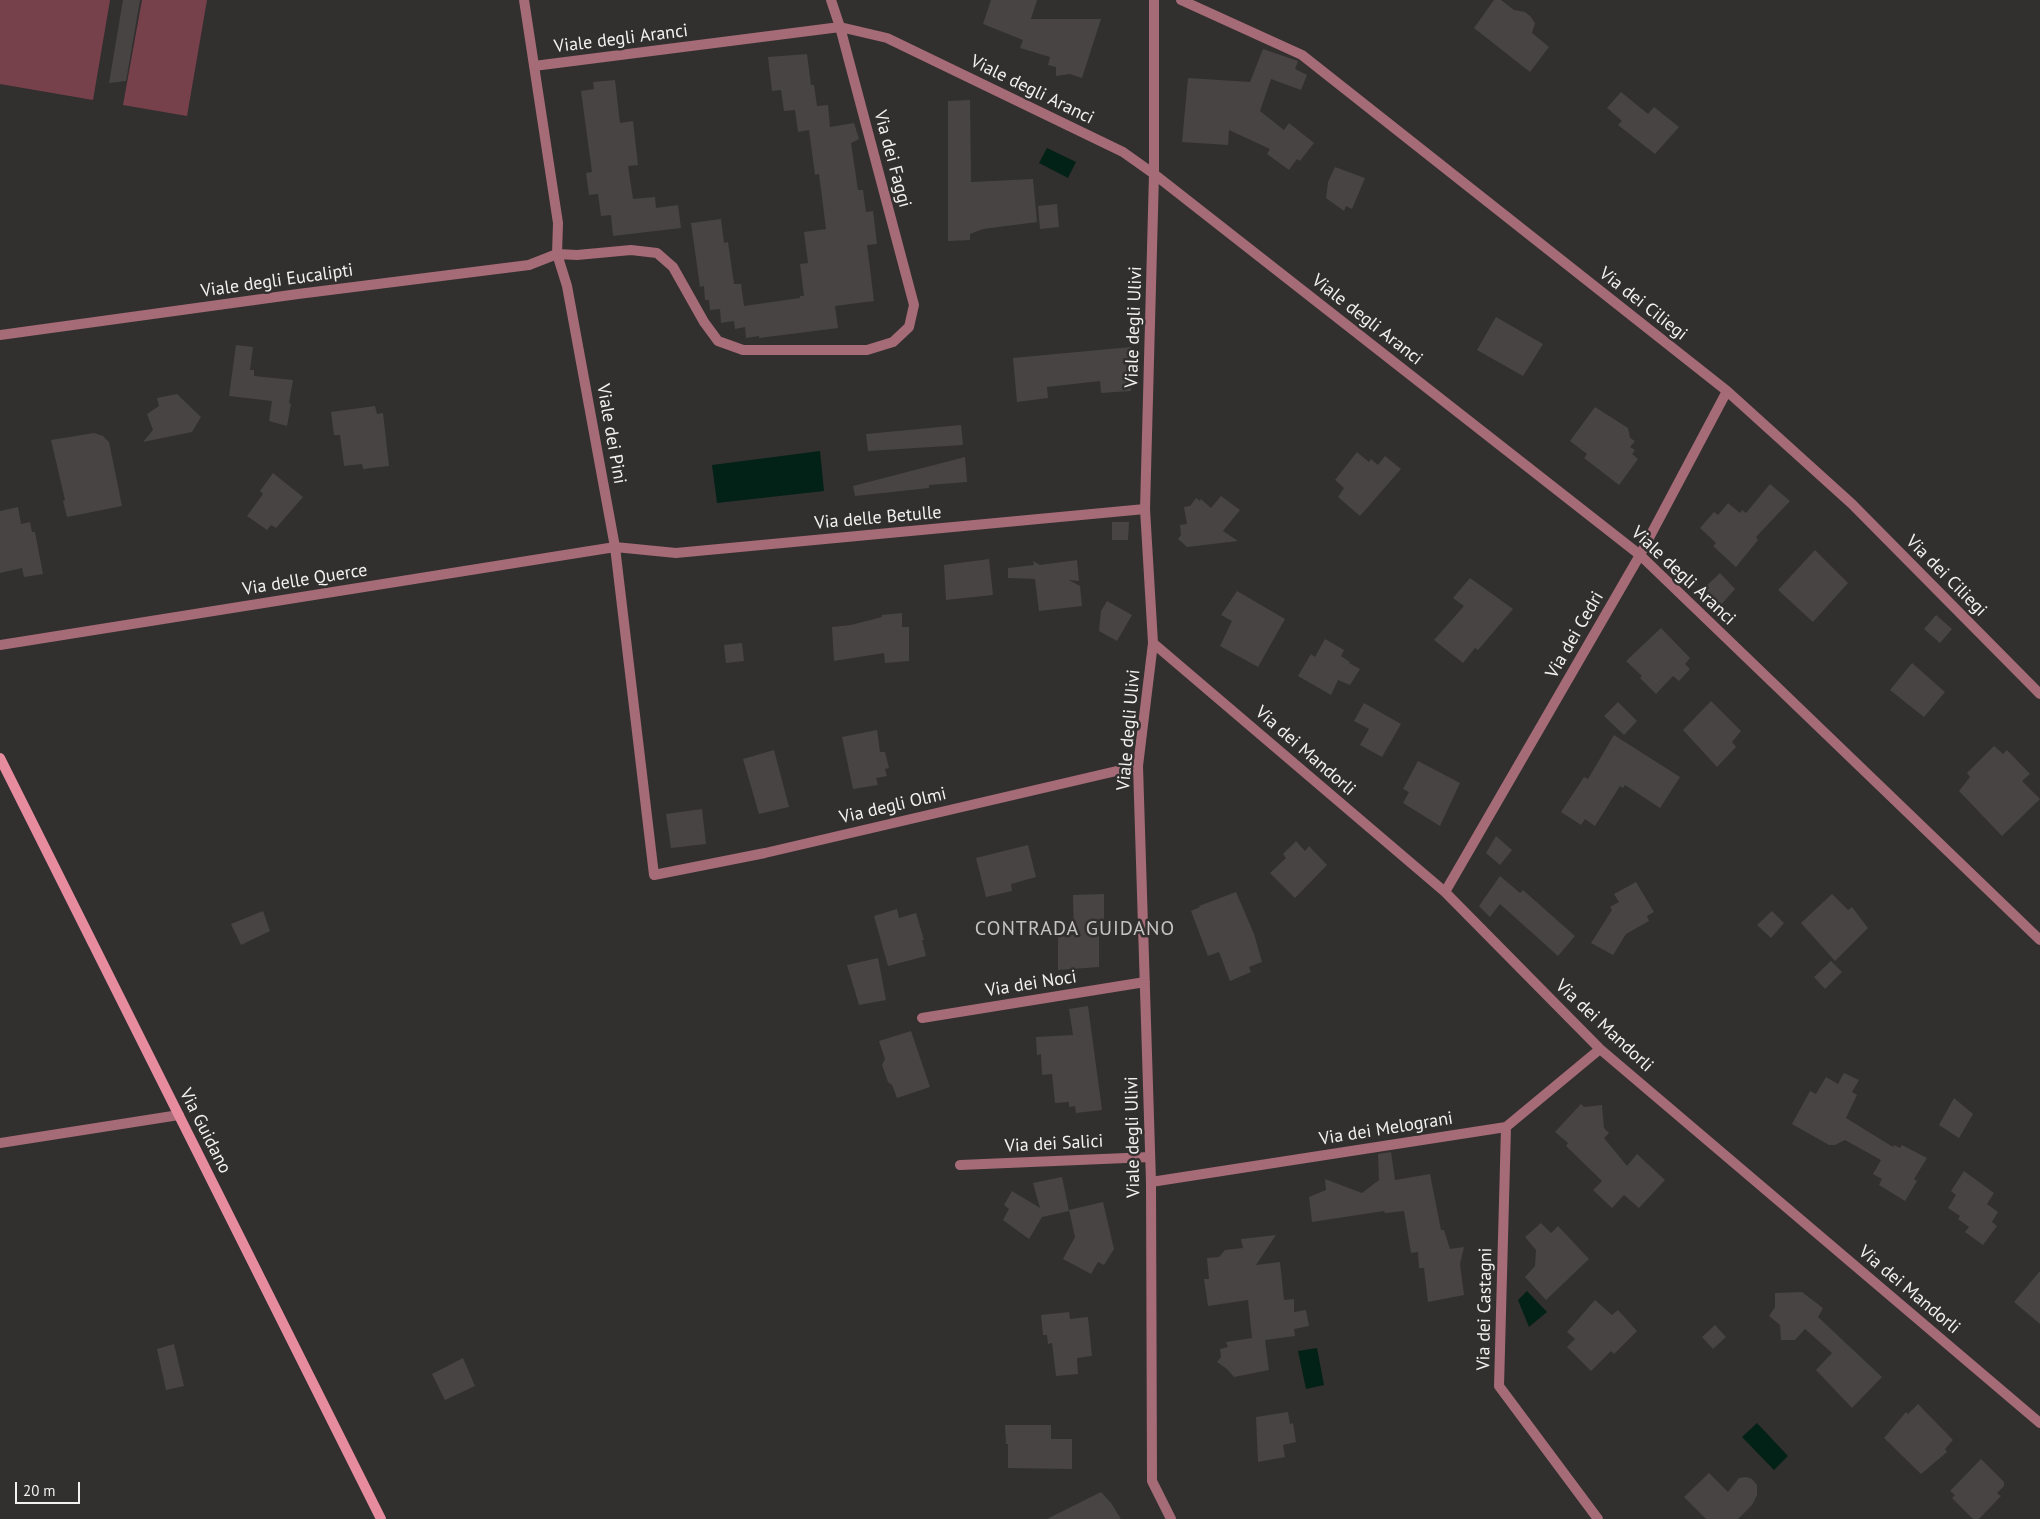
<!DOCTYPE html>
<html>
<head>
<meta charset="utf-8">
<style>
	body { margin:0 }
	#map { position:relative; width:2040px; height:1519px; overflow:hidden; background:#322f2f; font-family:"PT Sans",sans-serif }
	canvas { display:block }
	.scale { position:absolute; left:15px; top:1482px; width:65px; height:22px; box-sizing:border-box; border:2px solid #f3f0f0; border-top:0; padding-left:6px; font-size:15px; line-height:18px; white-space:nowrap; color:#f3f0f0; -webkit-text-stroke:4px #322f2f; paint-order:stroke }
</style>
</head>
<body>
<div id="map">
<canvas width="2040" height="1519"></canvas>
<div class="scale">20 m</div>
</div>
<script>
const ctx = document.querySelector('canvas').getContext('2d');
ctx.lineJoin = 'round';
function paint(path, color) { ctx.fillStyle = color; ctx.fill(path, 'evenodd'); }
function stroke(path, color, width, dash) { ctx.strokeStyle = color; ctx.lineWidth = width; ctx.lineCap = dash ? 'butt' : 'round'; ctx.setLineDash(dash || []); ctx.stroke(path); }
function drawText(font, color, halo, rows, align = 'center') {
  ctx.font = font + ' "PT Sans",sans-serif'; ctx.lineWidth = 5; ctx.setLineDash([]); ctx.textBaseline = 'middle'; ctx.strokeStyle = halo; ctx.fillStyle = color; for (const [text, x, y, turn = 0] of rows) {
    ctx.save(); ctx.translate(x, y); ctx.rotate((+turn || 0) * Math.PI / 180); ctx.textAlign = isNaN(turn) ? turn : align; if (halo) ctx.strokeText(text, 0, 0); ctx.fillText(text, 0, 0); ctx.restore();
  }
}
paint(new Path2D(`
	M 0,0 L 110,0 L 93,100 L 0,84 Z
	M 142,0 L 207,0 L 187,116 L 123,105 Z`), '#77414c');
paint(new Path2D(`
	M 1047,148 L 1076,162 L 1068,178 L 1039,163 Z
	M 820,451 L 824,491 L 717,503 L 712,465 Z
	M 1527,1291 L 1547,1312 L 1529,1327 L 1518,1300 Z
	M 1317,1348 L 1324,1385 L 1306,1389 L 1298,1351 Z
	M 1757,1423 L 1788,1456 L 1774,1470 L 1742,1437 Z`), '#032217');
paint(new Path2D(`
	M 123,0 L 140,0 L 126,81 L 109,83 Z
	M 991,0 L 1037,0 L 1031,19 L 1101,19 L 1082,78 L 1070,74 L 1056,76 L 1056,67 L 1048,65 L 1050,57 L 1020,48 L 1023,40 L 983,24 Z
	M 1494,0 L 1501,0 L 1514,10 L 1525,12 L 1530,16 L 1535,23 L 1532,33 L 1549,47 L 1530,72 L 1474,28 Z
	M 1263,49 L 1298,61 L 1295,69 L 1307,75 L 1301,90 L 1271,79 L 1260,111 L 1284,130 L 1289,123 L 1314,143 L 1300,161 L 1297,159 L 1289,170 L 1267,154 L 1270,149 L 1229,130 L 1228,145 L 1182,142 L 1188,78 L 1250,82 Z
	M 807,54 L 811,85 L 814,85 L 817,106 L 828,105 L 830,127 L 854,123 L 859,139 L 851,143 L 858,190 L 863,190 L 866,212 L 873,211 L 877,244 L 867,245 L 874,301 L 835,306 L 838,328 L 759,338 L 759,336 L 746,338 L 745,327 L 735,329 L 734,321 L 721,323 L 720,309 L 710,310 L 709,300 L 705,300 L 704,286 L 700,287 L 691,223 L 721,219 L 724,243 L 728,242 L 734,284 L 741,284 L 744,306 L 800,298 L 800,296 L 804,296 L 800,264 L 808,263 L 804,232 L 826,229 L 819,174 L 815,175 L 809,130 L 798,132 L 795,110 L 784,111 L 781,90 L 772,91 L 768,57 Z
	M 615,80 L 620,123 L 633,121 L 638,165 L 628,166 L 633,199 L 655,197 L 656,208 L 678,205 L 681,228 L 613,236 L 611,215 L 601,216 L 598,194 L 589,195 L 586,173 L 592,172 L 581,91 L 594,89 L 593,82 Z
	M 1621,92 L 1648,114 L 1654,107 L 1679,127 L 1655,154 L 1618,125 L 1622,121 L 1607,108 Z
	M 970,100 L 971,182 L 1033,179 L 1037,222 L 983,229 L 970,234 L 970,240 L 948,241 L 948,101 Z
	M 1335,167 L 1365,178 L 1352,209 L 1346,206 L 1344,211 L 1326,198 L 1328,182 Z
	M 1057,204 L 1059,227 L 1040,229 L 1038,206 Z
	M 1496,317 L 1543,344 L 1523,376 L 1477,350 Z
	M 236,345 L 253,347 L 250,370 L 254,370 L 254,376 L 293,380 L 289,403 L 291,404 L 287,426 L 269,421 L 272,401 L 229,396 Z
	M 1131,347 L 1131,391 L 1101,393 L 1100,381 L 1047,387 L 1048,398 L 1017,402 L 1013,358 Z
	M 177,394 L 201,417 L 192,432 L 143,442 L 153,430 L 147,414 L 159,406 L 157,398 Z
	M 375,406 L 377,414 L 383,413 L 389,466 L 363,469 L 362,464 L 344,466 L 340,435 L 334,435 L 331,412 Z
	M 1595,407 L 1628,428 L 1630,438 L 1635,441 L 1630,447 L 1635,450 L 1632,454 L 1638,459 L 1619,485 L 1584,458 L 1587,454 L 1570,441 Z
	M 961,425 L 963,445 L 868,451 L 866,434 Z
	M 94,433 L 103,436 L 109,442 L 122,506 L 67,517 L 63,501 L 65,500 L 51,440 Z
	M 1357,452 L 1369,462 L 1371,459 L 1378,465 L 1385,456 L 1401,469 L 1360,516 L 1338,497 L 1344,488 L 1335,480 Z
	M 965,457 L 967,482 L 929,485 L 929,488 L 855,496 L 853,486 Z
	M 273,473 L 303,497 L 276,528 L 271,525 L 267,530 L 247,516 L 263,494 L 260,491 Z
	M 1770,484 L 1790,501 L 1756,537 L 1758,540 L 1736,567 L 1713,546 L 1716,543 L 1700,528 L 1714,512 L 1718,515 L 1728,503 L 1740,513 L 1742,510 L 1746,513 Z
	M 1221,496 L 1240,510 L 1223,531 L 1238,541 L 1187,547 L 1178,539 L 1181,535 L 1180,525 L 1187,524 L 1184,507 L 1190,506 L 1196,498 L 1200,501 L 1201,499 L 1211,508 Z
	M 18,507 L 21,524 L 30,522 L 32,532 L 35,532 L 43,574 L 24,577 L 22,568 L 0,573 L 0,511 Z
	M 1112,522 L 1129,522 L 1128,540 L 1112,540 Z
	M 1815,550 L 1848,583 L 1813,622 L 1778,590 Z
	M 989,559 L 993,595 L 946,600 L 944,565 Z
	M 1077,560 L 1079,581 L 1069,580 L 1080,586 L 1082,606 L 1039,611 L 1035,579 L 1008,578 L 1008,568 L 1034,565 L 1033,561 L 1040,565 Z
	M 1720,573 L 1735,589 L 1720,606 L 1703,589 Z
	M 1470,578 L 1513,609 L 1478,650 L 1475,648 L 1463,663 L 1434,640 L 1464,606 L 1453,598 Z
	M 1237,591 L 1285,619 L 1258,667 L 1220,646 L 1232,621 L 1221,615 Z
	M 1107,601 L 1132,615 L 1117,641 L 1099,631 L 1101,611 Z
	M 902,613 L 902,627 L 909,627 L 909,661 L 885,663 L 884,653 L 834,661 L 832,627 L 851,625 L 882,617 L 882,615 Z
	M 1936,615 L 1952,629 L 1940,643 L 1924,629 Z
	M 1661,628 L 1690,658 L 1685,664 L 1690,669 L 1679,681 L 1673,676 L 1656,694 L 1640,678 L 1642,676 L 1626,661 Z
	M 1325,639 L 1344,650 L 1341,656 L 1350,662 L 1349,663 L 1360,669 L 1350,685 L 1338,680 L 1331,695 L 1298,676 L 1311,654 L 1315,657 Z
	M 742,643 L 744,661 L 726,663 L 724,645 Z
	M 1912,663 L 1945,692 L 1924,717 L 1890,690 Z
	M 1711,701 L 1741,731 L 1732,742 L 1736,747 L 1717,767 L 1683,730 Z
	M 1618,702 L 1637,721 L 1624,735 L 1604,716 Z
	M 1364,703 L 1401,724 L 1382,757 L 1360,745 L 1369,729 L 1354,721 Z
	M 877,730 L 880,752 L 885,752 L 889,768 L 885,769 L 887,776 L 876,778 L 878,785 L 853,789 L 842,737 Z
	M 1614,735 L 1680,777 L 1660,808 L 1625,785 L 1623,788 L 1620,786 L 1595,826 L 1585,819 L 1581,825 L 1561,812 L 1584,777 L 1588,779 Z
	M 1994,746 L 2003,754 L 2007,750 L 2030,774 L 2022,781 L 2040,799 L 2002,836 L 1959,791 L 1970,777 L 1967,773 Z
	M 774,750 L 789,807 L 759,814 L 743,759 Z
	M 1418,761 L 1460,783 L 1440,826 L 1403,803 L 1409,792 L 1403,789 Z
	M 702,809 L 706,844 L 671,848 L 666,814 Z
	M 1496,836 L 1512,850 L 1500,865 L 1486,853 Z
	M 1296,841 L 1305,851 L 1309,846 L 1327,865 L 1295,898 L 1270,873 L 1286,858 L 1283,854 Z
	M 1028,845 L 1036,877 L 1011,884 L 1012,891 L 986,897 L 976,858 Z
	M 1500,876 L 1520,893 L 1523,890 L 1575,936 L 1558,956 L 1500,904 L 1490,917 L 1479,906 Z
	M 1636,882 L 1654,912 L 1647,916 L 1649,921 L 1626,934 L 1613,955 L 1591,943 L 1612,910 L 1610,907 L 1619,902 L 1614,894 Z
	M 1236,892 L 1254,934 L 1262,962 L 1249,967 L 1251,972 L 1230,981 L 1219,952 L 1208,956 L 1191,911 L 1200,907 L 1199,906 Z
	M 1104,894 L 1104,930 L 1099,930 L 1099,967 L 1058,970 L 1058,935 L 1074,935 L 1073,895 Z
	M 1832,894 L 1848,910 L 1852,907 L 1868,928 L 1835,961 L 1801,923 Z
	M 897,909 L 899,918 L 916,913 L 924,940 L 922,940 L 926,956 L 888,966 L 874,916 Z
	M 263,911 L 270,931 L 241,945 L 231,924 Z
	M 1772,911 L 1784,923 L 1771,938 L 1757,925 Z
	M 878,958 L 886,1000 L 859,1005 L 847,965 Z
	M 1831,961 L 1842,972 L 1825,989 L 1814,977 Z
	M 1088,1006 L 1102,1110 L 1076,1113 L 1075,1106 L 1069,1107 L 1069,1102 L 1055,1103 L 1052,1074 L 1042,1075 L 1041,1054 L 1037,1055 L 1036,1037 L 1073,1035 L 1069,1009 Z
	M 911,1031 L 930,1087 L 897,1098 L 892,1085 L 888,1082 L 882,1065 L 885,1059 L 879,1041 Z
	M 1844,1073 L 1859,1080 L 1852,1092 L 1857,1095 L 1846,1118 L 1893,1147 L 1894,1145 L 1900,1148 L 1902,1145 L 1927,1158 L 1914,1179 L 1917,1181 L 1905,1201 L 1879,1185 L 1882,1179 L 1873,1174 L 1881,1160 L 1845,1140 L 1835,1145 L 1829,1145 L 1792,1124 L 1810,1091 L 1816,1094 L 1826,1077 L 1838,1084 Z
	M 1954,1098 L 1973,1114 L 1959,1138 L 1939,1125 Z
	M 1581,1104 L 1584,1107 L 1602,1105 L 1604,1128 L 1609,1133 L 1604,1138 L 1627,1166 L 1637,1154 L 1665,1180 L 1639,1208 L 1624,1195 L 1612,1208 L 1593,1190 L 1602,1181 L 1566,1146 L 1568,1143 L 1555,1132 Z
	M 1391,1152 L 1395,1180 L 1430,1174 L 1441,1230 L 1444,1230 L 1450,1249 L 1464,1247 L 1460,1264 L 1464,1295 L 1428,1302 L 1424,1268 L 1419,1268 L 1418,1252 L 1411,1253 L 1404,1211 L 1385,1213 L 1384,1211 L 1312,1222 L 1309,1197 L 1326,1190 L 1325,1179 L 1362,1193 L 1379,1180 L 1378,1154 Z
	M 1964,1171 L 1994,1193 L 1987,1204 L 1998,1212 L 1992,1222 L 1997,1226 L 1983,1245 L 1965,1232 L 1969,1227 L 1958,1219 L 1960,1216 L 1948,1208 L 1956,1195 L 1951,1191 Z
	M 1062,1177 L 1069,1211 L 1042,1217 L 1029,1239 L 1003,1220 L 1009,1209 L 1004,1205 L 1012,1191 L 1040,1208 L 1033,1183 Z
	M 1103,1202 L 1114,1249 L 1104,1265 L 1098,1262 L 1091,1274 L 1063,1259 L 1075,1237 L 1069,1210 Z
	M 1541,1223 L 1551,1233 L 1558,1226 L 1589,1259 L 1546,1300 L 1525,1277 L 1535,1266 L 1536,1250 L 1525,1237 Z
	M 1276,1235 L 1256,1265 L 1280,1262 L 1284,1300 L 1294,1299 L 1294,1312 L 1306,1310 L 1309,1326 L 1294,1329 L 1295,1336 L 1265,1340 L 1269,1370 L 1234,1377 L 1227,1369 L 1217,1362 L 1221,1357 L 1220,1349 L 1228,1347 L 1226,1342 L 1252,1338 L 1248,1300 L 1208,1306 L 1204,1279 L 1209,1279 L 1207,1258 L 1219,1257 L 1225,1250 L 1243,1248 L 1241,1239 Z
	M 2040,1271 L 2040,1324 L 2014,1302 Z
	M 1802,1292 L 1823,1308 L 1818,1317 L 1882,1377 L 1852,1408 L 1816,1370 L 1832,1353 L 1805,1329 L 1795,1340 L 1781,1340 L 1780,1325 L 1769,1316 L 1775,1307 L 1775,1293 Z
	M 1595,1300 L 1612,1315 L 1618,1310 L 1637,1331 L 1614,1354 L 1611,1351 L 1591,1371 L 1567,1347 L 1575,1339 L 1567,1332 Z
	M 1069,1312 L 1070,1319 L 1088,1317 L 1092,1356 L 1077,1358 L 1078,1374 L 1056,1376 L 1052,1343 L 1048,1344 L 1047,1335 L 1043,1335 L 1041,1315 Z
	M 1715,1325 L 1726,1337 L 1713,1349 L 1702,1337 Z
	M 174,1344 L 184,1386 L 166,1390 L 157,1349 Z
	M 463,1358 L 475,1386 L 445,1400 L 432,1374 Z
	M 1918,1404 L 1953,1440 L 1945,1449 L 1947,1452 L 1921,1474 L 1884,1438 L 1906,1412 L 1908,1414 Z
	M 1288,1412 L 1290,1424 L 1293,1423 L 1296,1442 L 1283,1445 L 1285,1457 L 1258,1462 L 1256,1417 Z
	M 1005,1425 L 1051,1425 L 1051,1439 L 1072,1439 L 1072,1469 L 1008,1468 L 1008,1444 L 1006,1444 Z
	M 1981,1459 L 2004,1482 L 2004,1486 L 1997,1493 L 2001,1496 L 1979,1519 L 1973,1519 L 1952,1498 L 1955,1495 L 1950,1491 Z
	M 1709,1473 L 1728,1492 L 1739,1478 L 1746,1477 L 1752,1479 L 1757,1485 L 1757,1495 L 1752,1505 L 1738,1519 L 1706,1519 L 1684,1497 Z
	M 1101,1492 L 1111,1503 L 1121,1519 L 1047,1519 Z`), '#484444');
stroke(new Path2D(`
	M 524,0 L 558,223 L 557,254 L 567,286 L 615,547 L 654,875 L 765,853 L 1138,766
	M 1154,0 L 1154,174 L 1145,509 L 1153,643 L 1138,766 L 1151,1182 L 1152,1481 L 1171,1519
	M 1181,0 L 1302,55 L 1727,391 L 1852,504 L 2040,694
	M 534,66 L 840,27 L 887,38 L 1123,152 L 1154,174 L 1640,555 L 2040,940
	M 0,335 L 298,294 L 529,265 L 557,254 L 577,255 L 631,250 L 657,253 L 673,267 L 704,322 L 718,341 L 743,350 L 867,350 L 893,342 L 909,327 L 914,305 L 840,27 L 831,0
	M 1153,643 L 1445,892 L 1600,1049 L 2040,1423
	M 0,645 L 615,547 L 676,553 L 1145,509
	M 1445,892 L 1640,555 L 1727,391
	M 922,1018 L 1145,982
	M 1506,1127 L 1499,1386 L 1598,1519
	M 0,1143 L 179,1115
	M 960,1165 L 1150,1157
	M 1151,1182 L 1506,1127 L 1600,1049`), '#a56b76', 10);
stroke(new Path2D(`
	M 0,758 L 381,1519`), '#e78b9e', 10);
drawText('18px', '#f3f0f0', '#322f2f', [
	["Viale degli Aranci",621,39,-7],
	["Viale degli Aranci",1032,90,26],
	["Via dei Faggi",892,159,75],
	["Viale degli Eucalipti",277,281,-8],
	["Via dei Ciliegi",1643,304,38],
	["Viale degli Aranci",1367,320,38],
	["Viale degli Ulivi",1134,327,-88],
	["Viale dei Pini",611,434,80],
	["Via delle Betulle",878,518,-5],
	["Viale degli Aranci",1683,576,43],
	["Via dei Ciliegi",1946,576,45],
	["Via delle Querce",305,580,-9],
	["Via dei Cedri",1575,635,-60],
	["Viale degli Ulivi",1129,730,-85],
	["Via dei Mandorli",1305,751,41],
	["Via degli Olmi",893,806,-13],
	["Via dei Noci",1031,984,-9],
	["Via dei Mandorli",1604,1026,43],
	["Via dei Melograni",1386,1129,-9],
	["Via Guidano",205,1131,63],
	["Viale degli Ulivi",1133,1137,-91],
	["Via dei Salici",1054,1144,-3],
	["Via dei Mandorli",1909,1290,40],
	["Via dei Castagni",1485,1309,-89]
]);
ctx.letterSpacing = '1px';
drawText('20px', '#c6c2c2', '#322f2f', [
	["CONTRADA GUIDANO",1075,929]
]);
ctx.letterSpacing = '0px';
</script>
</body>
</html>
